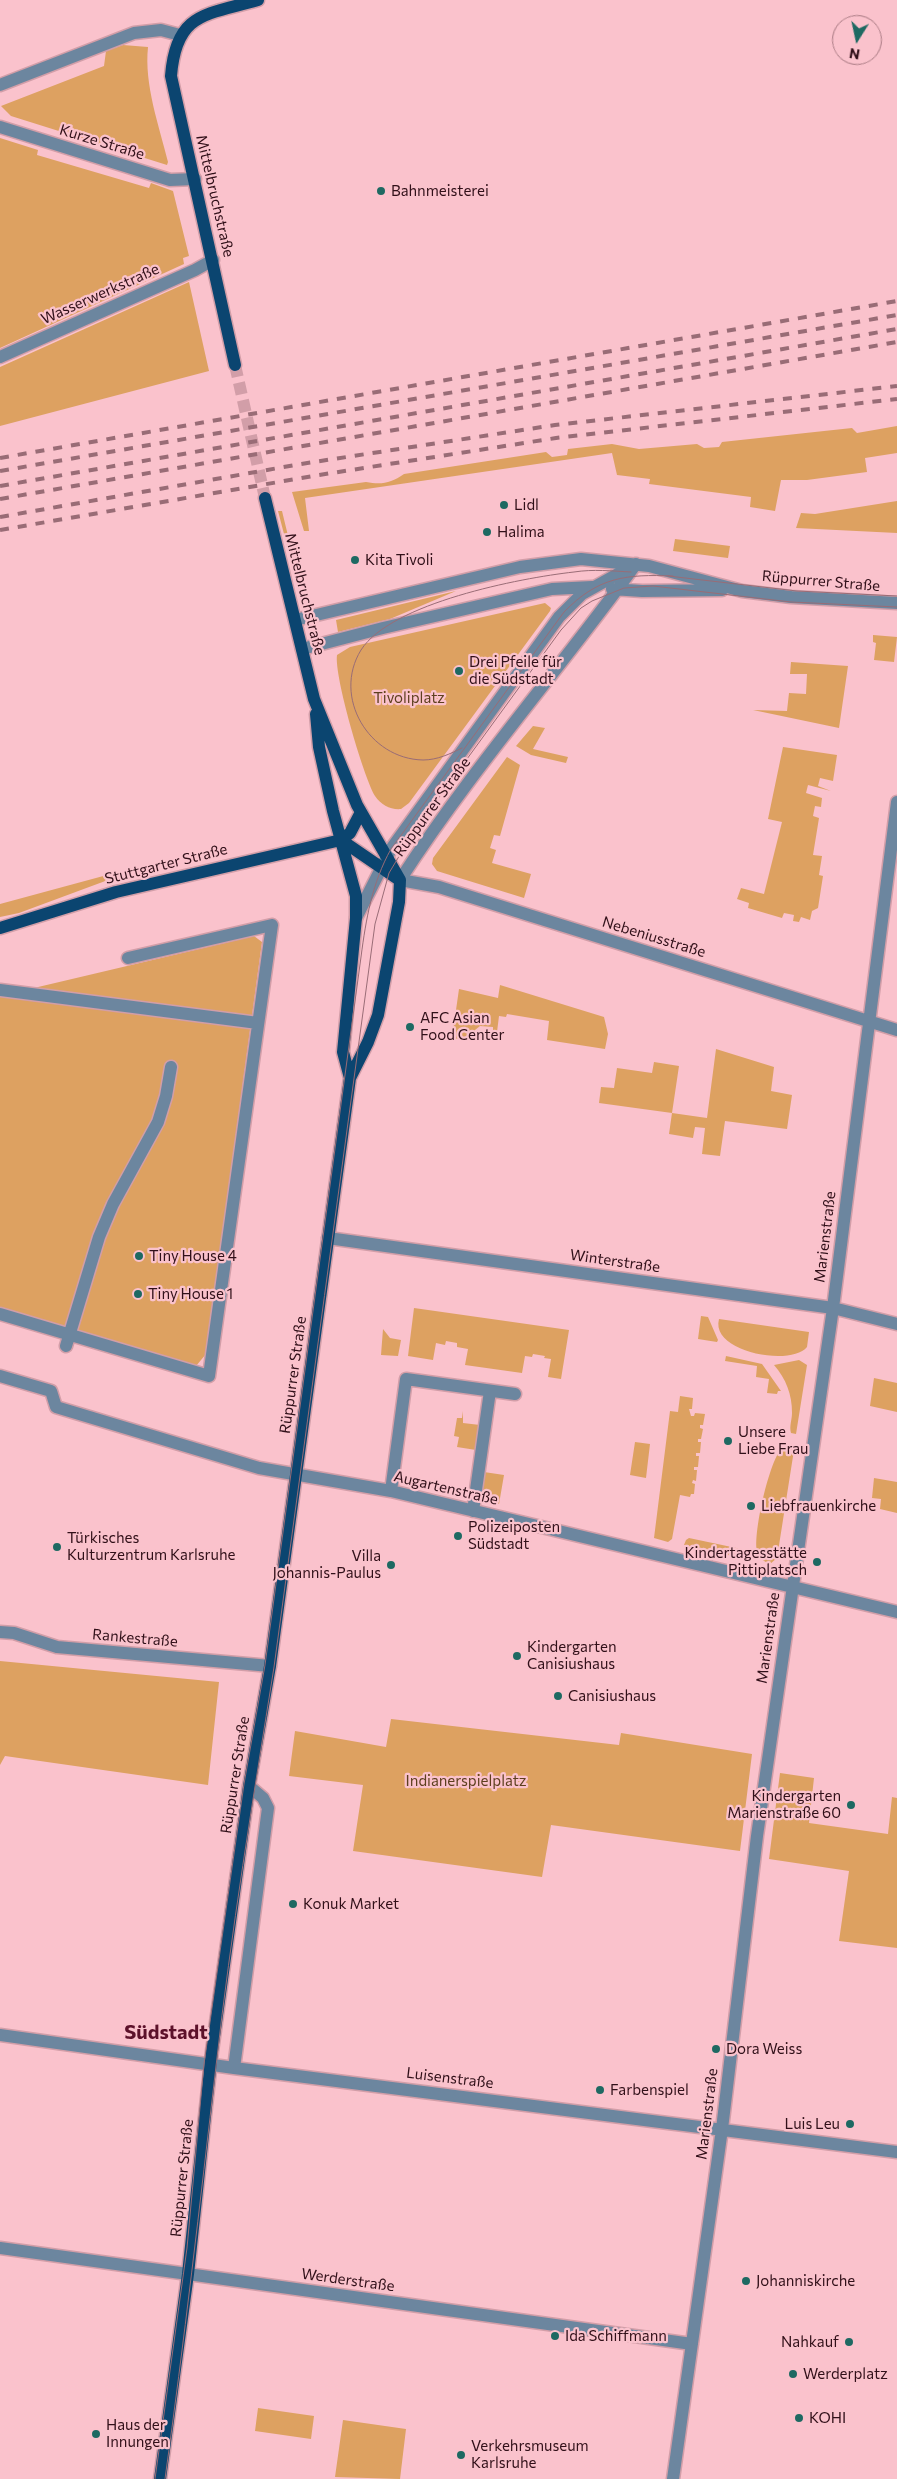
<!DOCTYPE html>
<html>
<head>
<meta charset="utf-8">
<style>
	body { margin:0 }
	#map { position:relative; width:897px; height:2479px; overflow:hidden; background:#fac2cc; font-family:Commissioner,sans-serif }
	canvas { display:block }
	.north { position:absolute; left:832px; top:15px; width:50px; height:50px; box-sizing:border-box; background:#fac2cc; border:1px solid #aa7b84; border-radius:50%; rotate:190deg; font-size:14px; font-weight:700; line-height:20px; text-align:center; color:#311019 }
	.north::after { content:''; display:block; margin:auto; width:18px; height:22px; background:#1e6962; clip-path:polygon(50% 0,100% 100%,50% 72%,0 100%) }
</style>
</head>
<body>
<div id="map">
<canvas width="897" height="2479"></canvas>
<div class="north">N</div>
</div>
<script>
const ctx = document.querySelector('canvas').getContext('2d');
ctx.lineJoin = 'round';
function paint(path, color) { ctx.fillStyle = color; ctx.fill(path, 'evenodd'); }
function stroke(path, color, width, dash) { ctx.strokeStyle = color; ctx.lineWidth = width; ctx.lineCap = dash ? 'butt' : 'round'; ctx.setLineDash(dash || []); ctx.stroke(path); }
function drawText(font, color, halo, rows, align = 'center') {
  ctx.font = font + ' Commissioner,sans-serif'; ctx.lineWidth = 4.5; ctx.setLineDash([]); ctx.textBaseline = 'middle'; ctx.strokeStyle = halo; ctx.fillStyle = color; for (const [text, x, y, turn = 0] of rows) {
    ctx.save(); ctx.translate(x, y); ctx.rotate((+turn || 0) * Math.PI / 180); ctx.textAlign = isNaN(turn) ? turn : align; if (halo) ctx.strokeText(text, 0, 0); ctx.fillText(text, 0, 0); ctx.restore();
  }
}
paint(new Path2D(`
	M 123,45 L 148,47 C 144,85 159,125 168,162 L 167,165 L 11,116 L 1,106 L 104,66 L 106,51 Z
	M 0,138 L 38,150 L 37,155 L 149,188 L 151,183 L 173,191 L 189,256 L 183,258 L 184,264 L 0,348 Z
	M 189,282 L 209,371 L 0,426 L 0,367 Z
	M 897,426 L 897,453 L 865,458 L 867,472 L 807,480 L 781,480 L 775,511 L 750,507 L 751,497 L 649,484 L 650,479 L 617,475 L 612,453 L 305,498 L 309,531 L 304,531 L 292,492 L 366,482 C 382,485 391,483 404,474 L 546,452 L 552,457 L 567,455 L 568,449 L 612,444 L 639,449 L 697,444 L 704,448 L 719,447 L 722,442 L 852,428 L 857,433 Z
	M 897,501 L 897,533 L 796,528 L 801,513 L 815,514 Z
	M 278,511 L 282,511 L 298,577 L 295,576 Z
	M 675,539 L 730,546 L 728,558 L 673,551 Z
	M 456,591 L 390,619 L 338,632 L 336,620 Z
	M 545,603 L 551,608 L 550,611 L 409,803 L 401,809 C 391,810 381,805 375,796 C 363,775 334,676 337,655 L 350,647 Z
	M 873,635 L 897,637 L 894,662 L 874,660 L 876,643 L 873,642 Z
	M 791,662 L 848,666 L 839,728 L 753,710 L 787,711 L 789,693 L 806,694 L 807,674 L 790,674 Z
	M 533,726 L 545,728 L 533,749 L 568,757 L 566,763 L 531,755 L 516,746 Z
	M 783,747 L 837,755 L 833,781 L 820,778 L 818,786 L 831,791 L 808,785 L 806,793 L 822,798 L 821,807 L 815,806 L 813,816 L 819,818 L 813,855 L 822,856 L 819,875 L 823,876 L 818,908 L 812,911 L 810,920 L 801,917 L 799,922 L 793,921 L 794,915 L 784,913 L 782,918 L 748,908 L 749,903 L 737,899 L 741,888 L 764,894 L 782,822 L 768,819 Z
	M 507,757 L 520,765 L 500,836 L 494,835 L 490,848 L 496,850 L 492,863 L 531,874 L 524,898 L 437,871 L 432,864 L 433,858 Z
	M 107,875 L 108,880 L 19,913 L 0,917 L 0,904 Z
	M 254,936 L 262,942 L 206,1354 L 196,1366 L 0,1308 L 0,996 Z
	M 500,985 L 604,1017 L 608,1034 L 605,1049 L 547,1040 L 549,1021 L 507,1014 L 506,1017 L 499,1016 L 497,1032 L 493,1031 L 493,1027 L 480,1026 L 475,1030 L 473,1041 L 452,1038 L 459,989 L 498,998 Z
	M 716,1049 L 774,1067 L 771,1091 L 792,1095 L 787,1129 L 725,1121 L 720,1156 L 702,1154 L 705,1128 L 695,1127 L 693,1138 L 669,1134 L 672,1113 L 599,1103 L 601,1087 L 614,1088 L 617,1068 L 652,1073 L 654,1062 L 679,1066 L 672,1113 L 707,1118 Z
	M 414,1308 L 569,1330 L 561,1379 L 548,1377 L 551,1359 L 544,1358 L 545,1356 L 533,1354 L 532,1357 L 525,1356 L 522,1373 L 465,1365 L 468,1349 L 457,1347 L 457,1343 L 446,1341 L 445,1345 L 436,1343 L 433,1360 L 408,1356 Z
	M 701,1316 L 708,1317 L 718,1340 L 717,1342 L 698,1339 Z
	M 719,1319 L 809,1332 L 807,1347 C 791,1367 710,1352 719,1319 Z
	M 383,1329 L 390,1338 L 401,1340 L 398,1356 L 381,1355 Z
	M 726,1356 L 762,1364 L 781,1391 L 778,1391 L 777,1394 L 767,1393 L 769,1379 L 756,1377 L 757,1366 L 725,1361 Z
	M 799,1360 L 807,1365 L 796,1434 L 791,1433 C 789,1426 792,1420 792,1413 C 792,1394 786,1379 774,1365 Z
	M 874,1378 L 897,1383 L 897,1412 L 870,1406 Z
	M 680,1396 L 693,1398 L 692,1409 L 689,1409 L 691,1416 L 694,1416 L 695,1413 L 705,1414 L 703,1425 L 700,1425 L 700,1428 L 703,1429 L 701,1439 L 698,1439 L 698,1442 L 701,1442 L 700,1453 L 696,1453 L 696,1456 L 699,1456 L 698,1467 L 694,1467 L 694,1470 L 697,1470 L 696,1481 L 693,1480 L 692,1483 L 695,1484 L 694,1494 L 691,1494 L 690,1497 L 680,1495 L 672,1539 L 668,1542 L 654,1538 L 670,1411 L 678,1412 Z
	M 463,1411 L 463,1423 L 480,1425 L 476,1450 L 457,1447 L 459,1437 L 454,1436 L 457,1418 L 462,1418 Z
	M 635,1442 L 650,1444 L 646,1478 L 630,1475 Z
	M 785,1444 L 791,1445 L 794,1450 L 777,1558 L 770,1564 C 764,1562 759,1558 757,1551 C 753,1533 770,1455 785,1444 Z
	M 484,1472 L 504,1475 L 499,1504 L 479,1500 Z
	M 874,1478 L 897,1482 L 897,1513 L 880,1509 L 881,1499 L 872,1498 Z
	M 689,1538 L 741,1549 L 741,1558 L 684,1545 L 686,1540 Z
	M 0,1661 L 219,1682 L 208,1785 L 5,1756 L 0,1765 Z
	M 391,1719 L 619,1745 L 621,1733 L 752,1754 L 740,1851 L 551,1825 L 542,1877 L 353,1851 L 363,1785 L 289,1776 L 295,1731 L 386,1747 Z
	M 780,1773 L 814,1778 L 809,1823 L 888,1834 L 892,1797 L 897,1798 L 897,1948 L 839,1941 L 849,1871 L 769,1859 Z
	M 258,2408 L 314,2416 L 311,2439 L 255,2431 Z
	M 343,2420 L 406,2429 L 400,2479 L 335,2477 Z`), '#dda161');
stroke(new Path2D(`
	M 235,365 L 265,498`), '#d29ea8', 12, [12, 6]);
const minor = new Path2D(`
	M 0,85 L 134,33 L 161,30 L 180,35
	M 0,127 L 170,180 L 195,179
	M 0,357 L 195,270 L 213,260
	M 636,564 C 559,670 471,770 400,880 L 439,887 L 897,1030
	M 612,589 L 642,591 L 722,590
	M 295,620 L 520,567 L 581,559 L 649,566 L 742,591 L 791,597 L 897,603
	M 302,649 L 383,628 L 552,589 L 592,587
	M 356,918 L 391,849 L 559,617 L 582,594 L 634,565
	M 0,990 L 258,1023
	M 328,1238 L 833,1308 L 897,1324
	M 0,1314 L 209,1376 L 272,925 L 128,958
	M 66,1346 L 99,1237 L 113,1204 L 158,1122 L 166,1096 L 171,1067
	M 0,1376 L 51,1391 L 56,1407 L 259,1468 L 391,1491 L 897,1612
	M 391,1491 L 406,1379 L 515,1394
	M 473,1511 L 490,1391
	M 0,1632 L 14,1633 L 57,1647 L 270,1666
	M 0,2035 L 234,2068 L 897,2152
	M 234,2068 L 268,1808 L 263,1798 L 249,1786
	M 0,2248 L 692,2344
	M 673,2479 L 722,2129 L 757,1836 L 833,1308 L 897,802`);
const major = new Path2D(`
	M 235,365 L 171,76 C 176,12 206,15 258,0
	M 316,714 L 319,747 L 333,811 L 356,896 L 356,918 L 343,1052 L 350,1078
	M 341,840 L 398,879
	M 0,928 L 116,892 L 341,840 L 350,833 L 361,812
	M 160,2479 L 188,2274 L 212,2051 L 249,1786 L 270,1666 L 350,1078 L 368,1042 L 378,1015 L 399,902 L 400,880 L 357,805 L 314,699 L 265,498`);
stroke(minor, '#d29ea8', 15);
stroke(major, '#d29ea8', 15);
stroke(minor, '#6c869f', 12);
stroke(major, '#0b4570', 12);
stroke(new Path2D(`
	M 668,576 L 797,591 L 897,596
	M 462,748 C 450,754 437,760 423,760 C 369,759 332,697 361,650 C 391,603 520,578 574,572 C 593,569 612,571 631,572
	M 155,2479 L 187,2248 L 204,2064 L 244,1784 L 265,1665 L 361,957 C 366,919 372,883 391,849 L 564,612 C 598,577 626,574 673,576
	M 165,2479 C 184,2342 200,2204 216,2066 C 231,1932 253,1799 274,1667 L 375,924 L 389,873 L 413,833 L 561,630 L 581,608 L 592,601 L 624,588 L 653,586 L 791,602 L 897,607`), '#996c76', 1);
stroke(new Path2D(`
	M 0,458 L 897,301
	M 0,471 L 897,315
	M 0,486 L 897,329
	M 0,499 L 897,342
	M 0,517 L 301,464 L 555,425 L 897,386
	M 0,530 L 319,475 L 556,438 L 897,399`), '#996c76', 4, [9, 9]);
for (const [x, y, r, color] of [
	[381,191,5,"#1e6962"],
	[504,505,5,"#1e6962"],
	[487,532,5,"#1e6962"],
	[355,560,5,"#1e6962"],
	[459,671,5,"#1e6962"],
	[410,1027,5,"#1e6962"],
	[139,1256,5,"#1e6962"],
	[138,1294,5,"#1e6962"],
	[728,1441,5,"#1e6962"],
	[751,1506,5,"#1e6962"],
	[458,1536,5,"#1e6962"],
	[57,1547,5,"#1e6962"],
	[817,1562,5,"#1e6962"],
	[391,1565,5,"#1e6962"],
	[517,1656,5,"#1e6962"],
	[558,1696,5,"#1e6962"],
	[851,1805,5,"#1e6962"],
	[293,1904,5,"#1e6962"],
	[716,2049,5,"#1e6962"],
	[600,2090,5,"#1e6962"],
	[850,2124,5,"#1e6962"],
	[746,2281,5,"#1e6962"],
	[555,2336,5,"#1e6962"],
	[849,2342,5,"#1e6962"],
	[793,2374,5,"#1e6962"],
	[799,2418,5,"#1e6962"],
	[96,2434,5,"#1e6962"],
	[461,2455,5,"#1e6962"]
]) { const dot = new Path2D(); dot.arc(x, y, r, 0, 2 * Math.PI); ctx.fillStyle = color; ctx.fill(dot); stroke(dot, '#fac2cc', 2); }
drawText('15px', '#311019', '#fac2cc', [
	["Kurze Straße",102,142,17],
	["Mittelbruchstraße",215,196,77],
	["Wasserwerkstraße",100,294,-24],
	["Rüppurrer Straße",821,581,5],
	["Mittelbruchstraße",305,594,76],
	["Rüppurrer Straße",432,807,-54],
	["Stuttgarter Straße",166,864,-14],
	["Nebeniusstraße",654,937,17],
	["Marienstraße",825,1237,-83],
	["Winterstraße",615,1261,8],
	["Rüppurrer Straße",293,1375,-82],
	["Augartenstraße",446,1488,13],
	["Rankestraße",135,1638,5],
	["Marienstraße",768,1638,-82],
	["Rüppurrer Straße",235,1775,-81],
	["Luisenstraße",450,2078,7],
	["Marienstraße",707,2114,-83],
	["Rüppurrer Straße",182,2178,-84],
	["Werderstraße",348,2280,8]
]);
drawText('15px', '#311019', '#fac2cc', [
	["Bahnmeisterei",391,191],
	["Lidl",514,505],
	["Halima",497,532],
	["Kita Tivoli",365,560],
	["Drei Pfeile für",469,662],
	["die Südstadt",469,679],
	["AFC Asian",420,1018],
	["Food Center",420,1035],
	["Tiny House 4",149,1256],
	["Tiny House 1",148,1294],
	["Unsere",738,1432],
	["Liebe Frau",738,1449],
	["Liebfrauenkirche",761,1506],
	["Polizeiposten",468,1527],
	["Südstadt",468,1544],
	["Türkisches",67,1538],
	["Kulturzentrum Karlsruhe",67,1555],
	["Kindertagesstätte",807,1553,"right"],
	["Pittiplatsch",807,1570,"right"],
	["Villa",381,1556,"right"],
	["Johannis-Paulus",381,1573,"right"],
	["Kindergarten",527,1647],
	["Canisiushaus",527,1664],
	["Canisiushaus",568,1696],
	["Kindergarten",841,1796,"right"],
	["Marienstraße 60",841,1813,"right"],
	["Konuk Market",303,1904],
	["Dora Weiss",726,2049],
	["Farbenspiel",610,2090],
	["Luis Leu",840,2124,"right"],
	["Johanniskirche",756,2281],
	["Ida Schiffmann",565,2336],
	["Nahkauf",839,2342,"right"],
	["Werderplatz",803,2374],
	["KOHI",809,2418],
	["Haus der",106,2425],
	["Innungen",106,2442],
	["Verkehrsmuseum",471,2446],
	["Karlsruhe",471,2463]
], 'left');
drawText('15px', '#5d3f1e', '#fac2cc', [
	["Tivoliplatz",409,698],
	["Indianerspielplatz",466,1781]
]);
drawText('bold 20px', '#5c112a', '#fac2cc', [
	["Südstadt",166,2032]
]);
</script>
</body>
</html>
